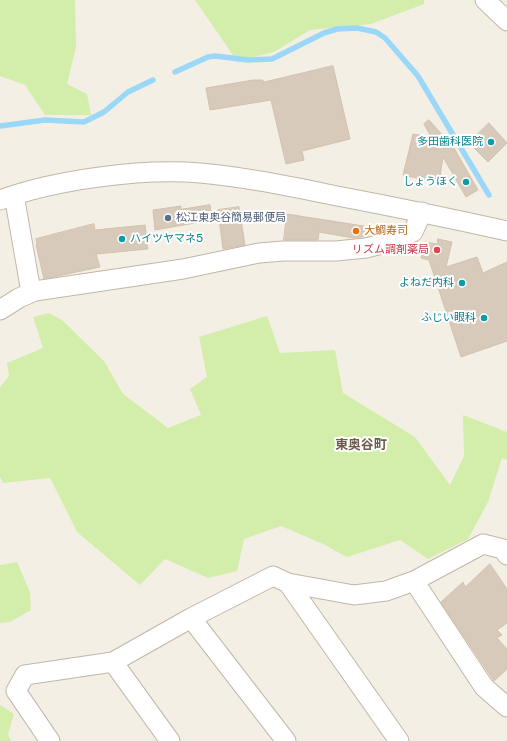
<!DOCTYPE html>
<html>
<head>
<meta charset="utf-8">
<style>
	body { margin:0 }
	canvas { display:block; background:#f4efe5 }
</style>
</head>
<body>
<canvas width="507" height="741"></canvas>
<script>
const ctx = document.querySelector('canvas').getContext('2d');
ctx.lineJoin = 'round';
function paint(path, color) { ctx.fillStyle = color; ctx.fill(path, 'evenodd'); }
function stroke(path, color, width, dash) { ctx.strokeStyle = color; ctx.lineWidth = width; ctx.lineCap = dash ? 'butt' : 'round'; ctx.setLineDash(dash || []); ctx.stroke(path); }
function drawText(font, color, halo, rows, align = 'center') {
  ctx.font = font + ' "Public Sans","Noto Sans JP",sans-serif'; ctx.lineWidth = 4; ctx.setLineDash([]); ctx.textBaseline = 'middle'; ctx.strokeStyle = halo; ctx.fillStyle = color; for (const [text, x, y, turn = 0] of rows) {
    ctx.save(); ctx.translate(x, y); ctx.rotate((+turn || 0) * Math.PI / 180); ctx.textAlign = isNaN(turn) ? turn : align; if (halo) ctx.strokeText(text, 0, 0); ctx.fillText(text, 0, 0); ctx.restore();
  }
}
paint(new Path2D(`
	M 0,0 L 75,0 L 76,47 L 67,84 L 87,94 L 91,115 L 45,115 L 25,85 L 0,76 Z
	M 195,0 L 424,0 L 424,4 L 371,24 L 310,30 L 274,52 L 237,61 Z
	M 49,313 L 62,320 L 104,361 L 123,394 L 168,428 L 201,415 L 190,389 L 207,377 L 199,337 L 267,316 L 280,353 L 335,350 L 343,393 L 415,437 L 450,485 L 464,456 L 463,415 L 507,432 L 507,460 L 502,458 L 488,502 L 468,539 L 428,559 L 400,540 L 347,557 L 323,544 L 281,526 L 244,539 L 237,571 L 208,578 L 165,559 L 140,585 L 77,532 L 50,478 L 3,483 L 0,477 L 0,387 L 9,376 L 7,363 L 43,348 L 33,317 Z
	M 17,562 L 30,592 L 31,610 L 10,622 L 0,623 L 0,565 Z
	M 0,705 L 14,714 L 8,734 L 11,741 L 0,741 Z`), '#d3edaa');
stroke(new Path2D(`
	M 175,72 L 208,57 L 215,56 L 248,60 L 272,59 L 324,33 L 337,29 L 357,28 L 376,32 L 385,38 L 418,76 L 489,195
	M 0,126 L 45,120 L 84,122 L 104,112 L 128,92 L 153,80`), '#9bd8f7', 5.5);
const building = new Path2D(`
	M 333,66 L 350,139 L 302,151 L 304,160 L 286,164 L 271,100 L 210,110 L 206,88 L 253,80 L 263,80 L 263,82 Z
	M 429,120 L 454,148 L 478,190 L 466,197 L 443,157 L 439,183 L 403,175 L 413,134 L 431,137 L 424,124 Z
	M 489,123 L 507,143 L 488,162 L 469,143 Z
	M 210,205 L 212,220 L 155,230 L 153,210 L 181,206 L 181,209 Z
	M 239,207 L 245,245 L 223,249 L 218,210 Z
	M 287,214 L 370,227 L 368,236 L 353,238 L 319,232 L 318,240 L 284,240 Z
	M 94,224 L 95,230 L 145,225 L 148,249 L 96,254 L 100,267 L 44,279 L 36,245 L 37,245 L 36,239 Z
	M 438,239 L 452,242 L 446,267 L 477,257 L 483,273 L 507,262 L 507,341 L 461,357 L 429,260 L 421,258 L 425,242 L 437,244 Z
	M 490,564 L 507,589 L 507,623 L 497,630 L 502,635 L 497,638 L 507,649 L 507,669 L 494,681 L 441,602 L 463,582 L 465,587 Z`);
paint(building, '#d7caba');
stroke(building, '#d3c1ac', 1);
const minor = new Path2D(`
	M 485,0 L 507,21
	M 14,195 L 31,292
	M 0,200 C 54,180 142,168 200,173 C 245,177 288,186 332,195 C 390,206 449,218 507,231
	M 0,310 L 19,298 L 35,291 L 183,269 L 259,253 L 284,251 L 336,251 L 366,248 L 394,241 L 413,232 L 422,212
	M 414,581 L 484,687 L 507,707
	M 288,583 L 399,741
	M 191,618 L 286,741
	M 113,662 L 170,741
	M 50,741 L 16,691 L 25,675 L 113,662 L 191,618 L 273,576 L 288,583 L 354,595 L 386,591 L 414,581 L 483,544 L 503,549 L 507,555`);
stroke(minor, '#c1b6a7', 21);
stroke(minor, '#fff', 19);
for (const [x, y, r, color] of [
	[491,142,4,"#0f9aa8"],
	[466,182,4,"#0f9aa8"],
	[168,218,4,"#5c6f8a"],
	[356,231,4,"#e8710a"],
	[122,239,4,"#0f9aa8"],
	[437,250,4,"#e0444e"],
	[462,283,4,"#0f9aa8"],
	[484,318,4,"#0f9aa8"]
]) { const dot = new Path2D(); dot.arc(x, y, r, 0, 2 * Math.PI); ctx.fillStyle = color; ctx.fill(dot); stroke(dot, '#fff', 1.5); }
drawText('11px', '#0d838f', '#fff', [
	["多田歯科医院",483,142],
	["しょうほく",458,182],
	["ハイツヤマネ5",130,239,"left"],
	["よねだ内科",454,283],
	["ふじい眼科",476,318]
], 'right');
drawText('11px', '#4e5e75', '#fff', [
	["松江東奥谷簡易郵便局",176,218]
], 'left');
drawText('11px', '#c56008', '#fff', [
	["大鯛寿司",364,231]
], 'left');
drawText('11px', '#be3a42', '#fff', [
	["リズム調剤薬局",429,250]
], 'right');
drawText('bold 13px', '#6c5c4a', '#fff', [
	["東奥谷町",361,445]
]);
</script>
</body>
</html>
